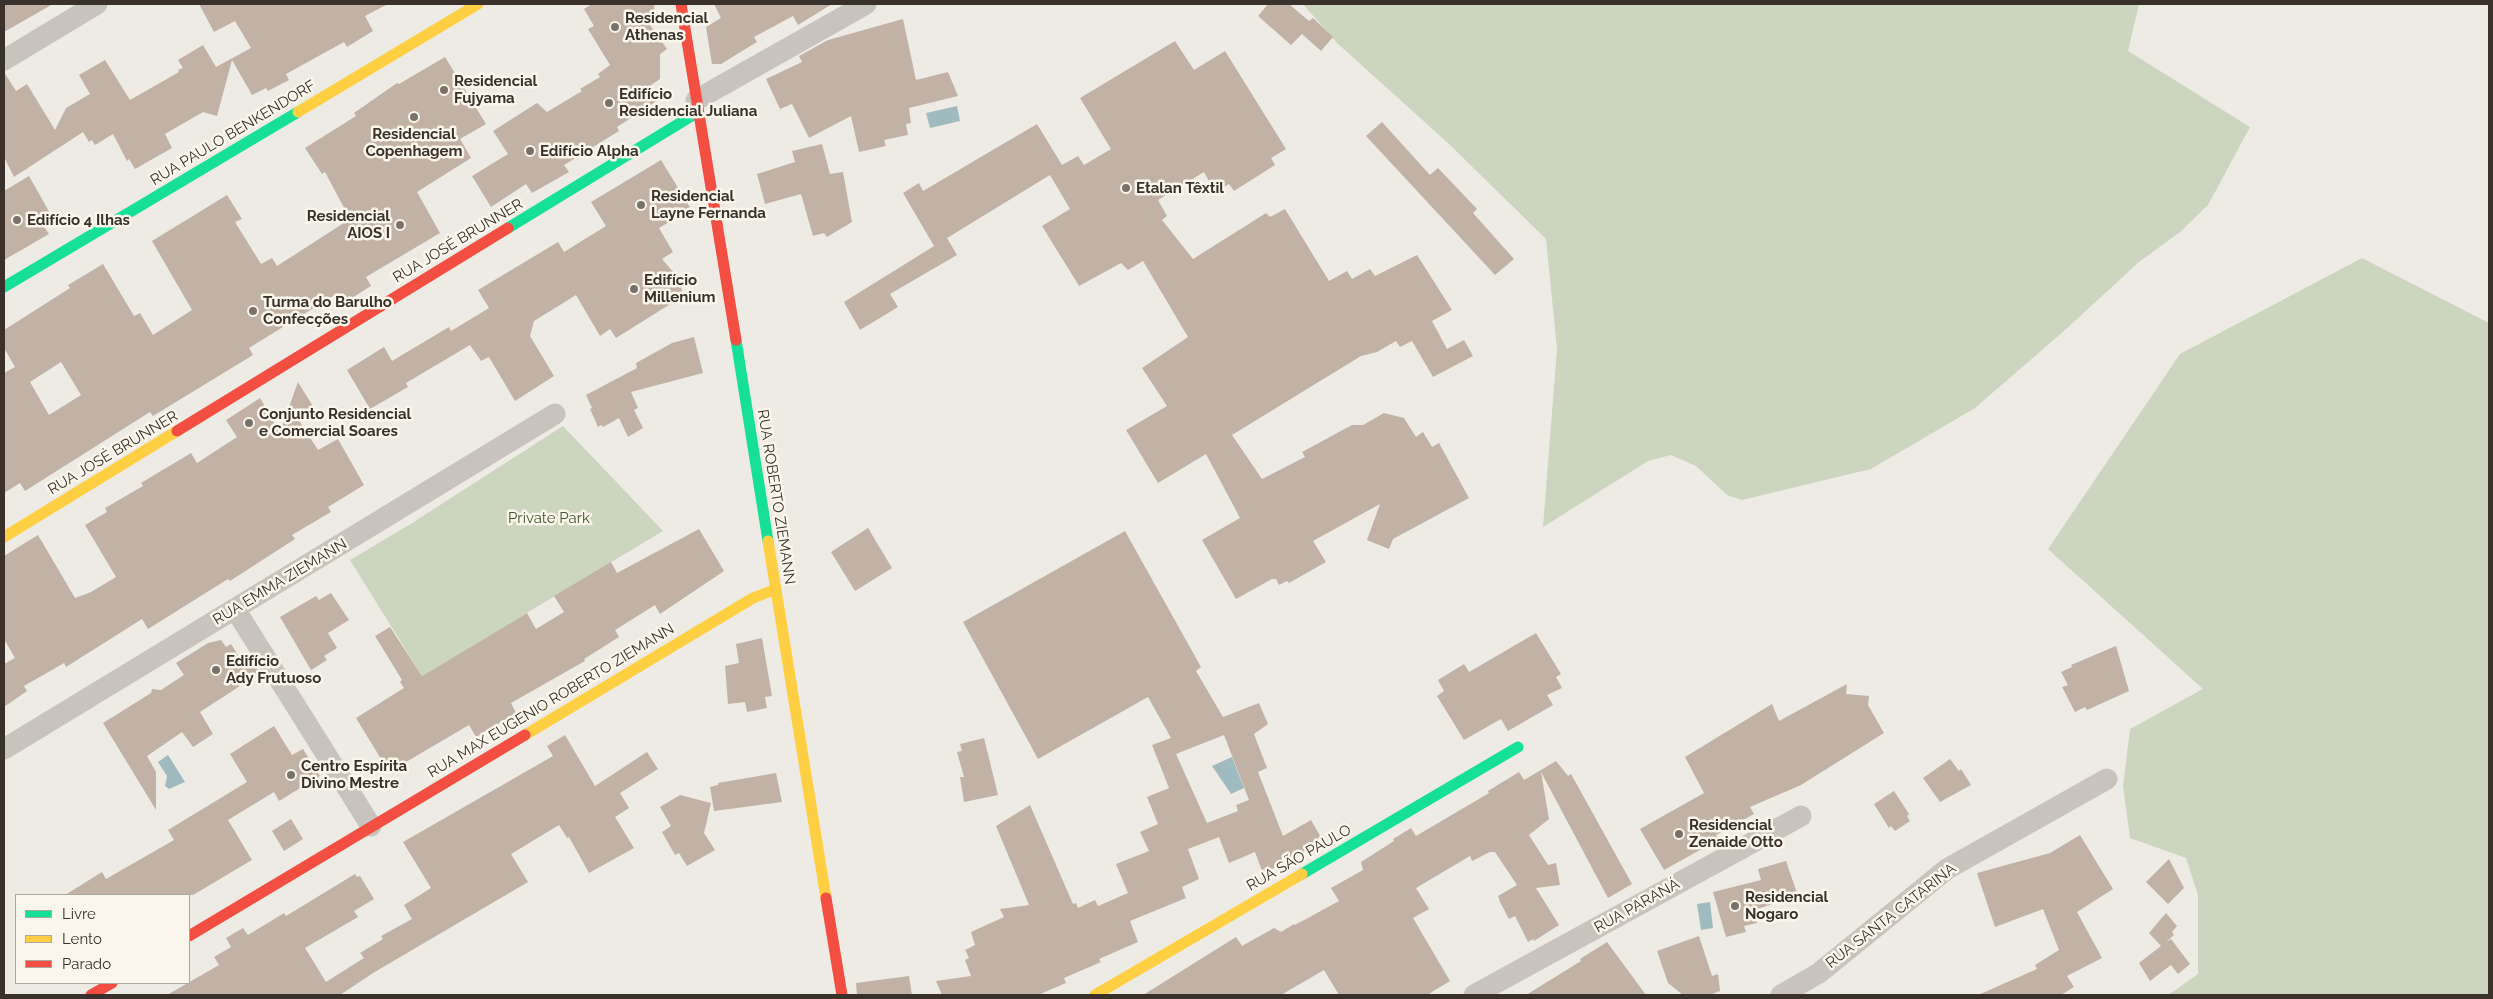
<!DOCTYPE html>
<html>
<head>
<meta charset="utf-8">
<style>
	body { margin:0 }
	#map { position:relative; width:2493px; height:999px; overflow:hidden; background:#eeebe4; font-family:Raleway,sans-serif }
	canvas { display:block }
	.frame { position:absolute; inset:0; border:5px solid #39312a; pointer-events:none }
	.legend { position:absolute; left:15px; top:894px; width:175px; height:90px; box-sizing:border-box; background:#fbf6eb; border:1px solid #ada79e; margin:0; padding:6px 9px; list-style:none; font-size:15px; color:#39312a }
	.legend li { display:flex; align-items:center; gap:10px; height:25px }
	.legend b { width:25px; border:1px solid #ada79e }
</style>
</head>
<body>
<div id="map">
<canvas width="2493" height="999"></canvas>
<div class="frame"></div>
<ul class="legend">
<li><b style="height:6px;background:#16e098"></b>Livre</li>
<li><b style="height:6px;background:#ffcf43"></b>Lento</li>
<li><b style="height:6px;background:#f24e42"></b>Parado</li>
</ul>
</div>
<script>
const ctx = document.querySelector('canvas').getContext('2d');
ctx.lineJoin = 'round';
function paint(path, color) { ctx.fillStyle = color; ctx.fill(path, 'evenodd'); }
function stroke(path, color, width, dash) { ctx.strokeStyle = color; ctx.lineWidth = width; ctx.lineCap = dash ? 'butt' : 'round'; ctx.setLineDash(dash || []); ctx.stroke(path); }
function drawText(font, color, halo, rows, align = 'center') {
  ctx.font = font + ' Raleway,sans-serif'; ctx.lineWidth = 5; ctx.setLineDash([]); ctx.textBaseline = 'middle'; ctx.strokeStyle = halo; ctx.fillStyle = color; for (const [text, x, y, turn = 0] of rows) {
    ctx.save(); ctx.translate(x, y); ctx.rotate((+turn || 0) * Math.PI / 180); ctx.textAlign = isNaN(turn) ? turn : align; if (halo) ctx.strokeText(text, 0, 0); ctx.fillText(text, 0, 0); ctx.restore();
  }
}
paint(new Path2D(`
	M 1303,4 L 2139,4 L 2128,51 L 2250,127 L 2208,205 L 2180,232 L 2139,262 L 2065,330 L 1975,408 L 1871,469 L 1742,500 L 1727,495 L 1696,466 L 1671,455 L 1648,461 L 1543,527 L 1557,349 L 1546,239 L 1449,144 L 1337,43 Z
	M 2362,258 L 2489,323 L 2489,995 L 2168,995 L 2198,974 L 2198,895 L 2186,858 L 2130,838 L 2123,786 L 2130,729 L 2203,689 L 2048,549 L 2180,354 Z
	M 563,426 L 663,531 L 422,676 L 350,560 L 409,525 Z`), '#ccd5be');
paint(new Path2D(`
	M 957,106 L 960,121 L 930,128 L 926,113 Z
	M 168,755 L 185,782 L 169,789 L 165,786 L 167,776 L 158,762 Z
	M 1232,757 L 1244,788 L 1231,794 L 1212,766 Z
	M 1710,902 L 1713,928 L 1701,930 L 1697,904 Z`), '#9fbbc0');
paint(new Path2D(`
	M 4,4 L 53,4 L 4,32 Z
	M 199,4 L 388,4 L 365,16 L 373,31 L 347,47 L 344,42 L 286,74 L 289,80 L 268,91 L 266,88 L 252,95 L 232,60 L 217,116 L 203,112 L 165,134 L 172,148 L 135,169 L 129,159 L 127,161 L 113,134 L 95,145 L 92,140 L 89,142 L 83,132 L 14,177 L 4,157 L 4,72 L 16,91 L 27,84 L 55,130 L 66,108 L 90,94 L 79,75 L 105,60 L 130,100 L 179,72 L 178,70 L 183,68 L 178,60 L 203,45 L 216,67 L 251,48 L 235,21 L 214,32 Z
	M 592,4 L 654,4 L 655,18 L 648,22 L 667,49 L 660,54 L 660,79 L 651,85 L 660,99 L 617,127 L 619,131 L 564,165 L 569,172 L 532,193 L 526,184 L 491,207 L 472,176 L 508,154 L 493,131 L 537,103 L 547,112 L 582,91 L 580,89 L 600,77 L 598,74 L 610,65 L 588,29 L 594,26 L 584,9 Z
	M 714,4 L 832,4 L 798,25 L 793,16 L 754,37 L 757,42 L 721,64 L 712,64 L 706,27 L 721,18 Z
	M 1268,4 L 1289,4 L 1309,21 L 1313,18 L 1333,37 L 1321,51 L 1302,34 L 1291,45 L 1258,16 Z
	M 903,19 L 916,80 L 948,72 L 958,96 L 909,108 L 911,123 L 906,124 L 908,135 L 884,140 L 886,146 L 859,152 L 851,116 L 809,138 L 792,104 L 780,109 L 766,79 L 802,62 L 799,56 L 828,40 Z
	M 1175,41 L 1194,70 L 1225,51 L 1286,149 L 1271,158 L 1275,165 L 1234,191 L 1229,184 L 1215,192 L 1204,172 L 1158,200 L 1167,216 L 1162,220 L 1193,259 L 1266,213 L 1270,217 L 1285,209 L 1329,281 L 1347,271 L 1352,279 L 1370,269 L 1375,276 L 1417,255 L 1452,310 L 1432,321 L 1447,349 L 1464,340 L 1473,356 L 1433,377 L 1412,341 L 1400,347 L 1396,341 L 1377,352 L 1361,356 L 1232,435 L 1262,479 L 1305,457 L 1302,452 L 1352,425 L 1363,425 L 1384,413 L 1404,418 L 1416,437 L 1423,432 L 1432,447 L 1439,443 L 1469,498 L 1393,539 L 1389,549 L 1367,540 L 1380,504 L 1313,541 L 1326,562 L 1289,583 L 1287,581 L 1279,585 L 1276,579 L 1272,579 L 1236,599 L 1202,540 L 1240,518 L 1206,454 L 1158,483 L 1126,430 L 1167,406 L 1142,368 L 1188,337 L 1143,261 L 1128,270 L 1121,263 L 1079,286 L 1042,226 L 1070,209 L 1050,175 L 934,246 L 903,193 L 919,183 L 923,191 L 1037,124 L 1062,165 L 1078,156 L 1084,165 L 1111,149 L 1080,98 Z
	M 445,57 L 486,124 L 460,139 L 471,158 L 417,192 L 440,233 L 366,277 L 371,286 L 344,303 L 338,293 L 249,348 L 253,355 L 153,416 L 150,412 L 25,491 L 20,483 L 4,493 L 4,373 L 15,367 L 4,348 L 4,330 L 70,288 L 68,285 L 103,264 L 134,316 L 140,313 L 153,335 L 192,310 L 152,241 L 227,195 L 242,219 L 235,222 L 261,264 L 272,258 L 277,266 L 350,219 L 325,172 L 322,174 L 305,148 L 356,116 L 354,113 L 397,83 L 399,84 ZM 61,362 L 81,395 L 49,415 L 30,382 Z
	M 1382,122 L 1430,175 L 1438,168 L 1477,209 L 1473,213 L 1514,259 L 1495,275 L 1366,136 Z
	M 822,144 L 830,174 L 843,172 L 852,222 L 827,237 L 824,233 L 813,236 L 801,194 L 765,204 L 757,174 L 795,162 L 792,151 Z
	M 661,160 L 691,209 L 659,228 L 673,252 L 662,259 L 680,280 L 682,292 L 680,298 L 616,338 L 610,329 L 600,336 L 576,295 L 534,321 L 530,336 L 554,376 L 515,401 L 489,357 L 481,361 L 470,345 L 406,383 L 408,387 L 370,409 L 347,370 L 384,347 L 392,361 L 449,327 L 451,331 L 489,308 L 478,290 L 558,242 L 564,252 L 606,226 L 591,202 Z
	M 29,176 L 51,215 L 40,221 L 49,234 L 4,260 L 4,191 Z
	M 947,238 L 957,255 L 890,294 L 898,307 L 860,330 L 844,302 Z
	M 694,337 L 703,373 L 631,392 L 638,408 L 634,410 L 643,428 L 628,437 L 619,418 L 603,427 L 601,425 L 598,427 L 590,409 L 592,408 L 586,395 L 637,368 L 636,363 L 672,343 Z
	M 298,382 L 317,413 L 300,422 L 318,450 L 338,439 L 364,485 L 328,507 L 331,512 L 292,535 L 295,539 L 230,581 L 228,579 L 148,629 L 142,619 L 66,667 L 64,663 L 24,686 L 27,691 L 4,707 L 4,664 L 15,658 L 4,639 L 4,556 L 38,535 L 75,598 L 91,592 L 116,577 L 85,525 L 107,512 L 105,508 L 143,486 L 141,483 L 191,453 L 197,463 L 237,437 L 226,420 L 260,398 L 280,432 Z
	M 868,528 L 892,568 L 855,591 L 831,552 Z
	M 699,529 L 724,571 L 660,614 L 655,605 L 615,630 L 619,637 L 584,659 L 585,661 L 511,703 L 516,713 L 476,737 L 469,725 L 389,772 L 356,718 L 404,688 L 400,682 L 402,680 L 375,636 L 390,627 L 422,676 L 527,613 L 536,629 L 564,612 L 554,596 L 611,562 L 617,573 Z
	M 1125,531 L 1201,667 L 1196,671 L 1223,717 L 1259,703 L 1268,724 L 1254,734 L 1267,768 L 1258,772 L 1283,836 L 1311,820 L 1323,841 L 1263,874 L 1255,852 L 1229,863 L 1219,837 L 1188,849 L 1199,879 L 1182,887 L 1186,898 L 1130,921 L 1138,942 L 1099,959 L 1101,962 L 1064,978 L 1066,983 L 1038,995 L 942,995 L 936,981 L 971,976 L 965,960 L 969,958 L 965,950 L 975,945 L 971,932 L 1004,917 L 1000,909 L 1029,905 L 996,826 L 1030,805 L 1073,904 L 1076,903 L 1078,908 L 1095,900 L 1098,906 L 1128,893 L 1116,864 L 1149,851 L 1140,832 L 1158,824 L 1147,797 L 1169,788 L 1152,745 L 1171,738 L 1148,697 L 1038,759 L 963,622 ZM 1224,735 L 1249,800 L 1236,805 L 1238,811 L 1207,823 L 1176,754 Z
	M 331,593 L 349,620 L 328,633 L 337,648 L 324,656 L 327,660 L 311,670 L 280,617 L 316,596 L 319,600 Z
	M 1536,633 L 1561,674 L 1556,677 L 1562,688 L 1547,695 L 1553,705 L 1508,731 L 1501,719 L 1464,740 L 1437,696 L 1444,691 L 1438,680 L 1464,664 L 1469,672 Z
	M 762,638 L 772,696 L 765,697 L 767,708 L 747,712 L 745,702 L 728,704 L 725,666 L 739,663 L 736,644 Z
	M 221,640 L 226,647 L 231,644 L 244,665 L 253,661 L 260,673 L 200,712 L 213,734 L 193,747 L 182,732 L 147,756 L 156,772 L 156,810 L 103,723 L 151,693 L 152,689 L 161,690 L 184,675 L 176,663 L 208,643 Z
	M 2116,646 L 2129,691 L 2087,710 L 2085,707 L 2075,712 L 2062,687 L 2068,685 L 2061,672 L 2072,667 L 2071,665 Z
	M 1847,684 L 1846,694 L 1869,696 L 1868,705 L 1884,733 L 1801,785 L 1750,807 L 1754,814 L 1716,835 L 1718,840 L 1664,870 L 1640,829 L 1704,793 L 1685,757 L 1772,704 L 1779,721 Z
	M 274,726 L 292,755 L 303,749 L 320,776 L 279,801 L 274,792 L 228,820 L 252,860 L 193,895 L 65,895 L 102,872 L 106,879 L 174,840 L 168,830 L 247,782 L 230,754 Z
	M 565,735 L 595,786 L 647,752 L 658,769 L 620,793 L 629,808 L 615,817 L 634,848 L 589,873 L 569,837 L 567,838 L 559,825 L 511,854 L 528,882 L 373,973 L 340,995 L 167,995 L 219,965 L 214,957 L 231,947 L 226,938 L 243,928 L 248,935 L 284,913 L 286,916 L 355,874 L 357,877 L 360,876 L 374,899 L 354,911 L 358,917 L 305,948 L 326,982 L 364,958 L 360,953 L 383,939 L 381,936 L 412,919 L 404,905 L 431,888 L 403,842 L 553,756 L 547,746 Z
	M 984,738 L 998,795 L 964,802 L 960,777 L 964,777 L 957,752 L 962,751 L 960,744 Z
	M 1950,759 L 1959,771 L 1961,769 L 1971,785 L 1940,802 L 1923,778 Z
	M 1556,761 L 1568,776 L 1571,774 L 1632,884 L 1608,898 L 1541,772 L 1549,819 L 1529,835 L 1548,865 L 1556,863 L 1560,885 L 1536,888 L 1559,925 L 1534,941 L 1533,939 L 1528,942 L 1515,916 L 1509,919 L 1500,902 L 1498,896 L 1517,885 L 1495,852 L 1490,852 L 1472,861 L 1470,856 L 1416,888 L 1429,909 L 1413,918 L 1450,981 L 1427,995 L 1339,995 L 1324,970 L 1281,995 L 1143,995 L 1236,937 L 1242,946 L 1274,928 L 1281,932 L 1294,924 L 1295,925 L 1339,901 L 1331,888 L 1363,870 L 1361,862 L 1394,841 L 1393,839 L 1411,828 L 1416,836 L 1489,793 L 1488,791 L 1519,772 L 1524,780 Z
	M 776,773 L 782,802 L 714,811 L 710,787 L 718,785 L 718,783 Z
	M 1894,791 L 1909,814 L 1907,816 L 1910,821 L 1895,831 L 1891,826 L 1889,828 L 1874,804 Z
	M 680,795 L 711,803 L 704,833 L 715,850 L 687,866 L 679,853 L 675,855 L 662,832 L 671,826 L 660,807 Z
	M 291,819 L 303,839 L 284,851 L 272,831 Z
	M 2080,835 L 2113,889 L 2077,912 L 2102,958 L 2067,976 L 2074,987 L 2061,995 L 1978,995 L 2037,969 L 2035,965 L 2059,950 L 2043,909 L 1995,927 L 1977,873 L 2050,853 Z
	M 2169,859 L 2184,888 L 2168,904 L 2146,882 Z
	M 1786,861 L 1798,896 L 1754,910 L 1757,923 L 1744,926 L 1746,932 L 1726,937 L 1713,892 L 1761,880 L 1758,869 Z
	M 2166,913 L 2177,926 L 2172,932 L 2174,935 L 2166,942 L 2171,939 L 2190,964 L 2178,974 L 2171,965 L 2150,981 L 2139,963 L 2161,946 L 2149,933 Z
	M 1699,936 L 1712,976 L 1718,974 L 1720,991 L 1710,995 L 1683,995 L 1668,983 L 1657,951 Z
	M 1607,942 L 1646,995 L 1526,995 L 1581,961 L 1580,959 Z
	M 909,976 L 912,995 L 857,995 L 856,983 Z`), '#c2b2a5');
stroke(new Path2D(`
	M 4,60 L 97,4
	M 696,100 L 866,4
	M 235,609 L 371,826
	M 4,749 L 555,414
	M 1474,995 L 1801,816
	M 1781,995 L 1819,973 L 1947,869 L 2107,779`), '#c8c3bc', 21);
stroke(new Path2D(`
	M 508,228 L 698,112
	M 4,287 L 298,112
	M 736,340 L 768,541
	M 1302,874 L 1518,747`), '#16e098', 11);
stroke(new Path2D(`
	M 298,112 L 478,4
	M 4,537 L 177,431
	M 768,541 L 826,898
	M 525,735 L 753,598 L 776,589
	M 1095,995 L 1302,874`), '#ffcf43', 11);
stroke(new Path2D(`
	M 681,4 L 736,340
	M 177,431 L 508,228
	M 826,898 L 842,995
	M 189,936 L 525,735
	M 91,995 L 112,983`), '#f24e42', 11);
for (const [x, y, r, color] of [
	[615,27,5,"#78726b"],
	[444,90,5,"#78726b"],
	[609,103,5,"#78726b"],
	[414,117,5,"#78726b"],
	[530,151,5,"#78726b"],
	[1126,188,5,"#78726b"],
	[641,205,5,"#78726b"],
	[17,220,5,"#78726b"],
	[400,225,5,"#78726b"],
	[634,289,5,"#78726b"],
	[253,311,5,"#78726b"],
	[249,423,5,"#78726b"],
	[216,670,5,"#78726b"],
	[291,775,5,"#78726b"],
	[1679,834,5,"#78726b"],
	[1735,906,5,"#78726b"]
]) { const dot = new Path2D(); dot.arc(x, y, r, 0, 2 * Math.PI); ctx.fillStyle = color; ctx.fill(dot); stroke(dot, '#fbf6eb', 2); }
drawText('bold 15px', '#39312a', '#fbf6eb', [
	["Residencial",625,18],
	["Athenas",625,35],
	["Residencial",454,81],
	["Fujyama",454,98],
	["Edifício",619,94],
	["Residencial Juliana",619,111],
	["Residencial",414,134,"center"],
	["Copenhagem",414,151,"center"],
	["Edifício Alpha",540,151],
	["Etalan Têxtil",1136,188],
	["Residencial",651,196],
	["Layne Fernanda",651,213],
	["Residencial",390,216,"right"],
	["AIOS I",390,233,"right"],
	["Edifício 4 Ilhas",27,220],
	["Edifício",644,280],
	["Millenium",644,297],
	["Turma do Barulho",263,302],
	["Confecções",263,319],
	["Conjunto Residencial",259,414],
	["e Comercial Soares",259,431],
	["Edifício",226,661],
	["Ady Frutuoso",226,678],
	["Centro Espírita",301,766],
	["Divino Mestre",301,783],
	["Residencial",1689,825],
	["Zenaide Otto",1689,842],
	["Residencial",1745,897],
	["Nogaro",1745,914]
], 'left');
drawText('15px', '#39312a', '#fbf6eb', [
	["RUA PAULO BENKENDORF",233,133,-31],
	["RUA JOSÉ BRUNNER",458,241,-31],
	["RUA JOSÉ BRUNNER",113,453,-31],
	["RUA ROBERTO ZIEMANN",776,497,81],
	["RUA EMMA ZIEMANN",280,582,-31],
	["RUA MAX EUGENIO ROBERTO ZIEMANN",551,701,-31],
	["RUA SÃO PAULO",1299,858,-30],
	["RUA PARANÁ",1637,906,-29],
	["RUA SANTA CATARINA",1891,916,-38]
]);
drawText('15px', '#42582d', '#fbf6eb', [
	["Private Park",549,518]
]);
</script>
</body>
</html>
